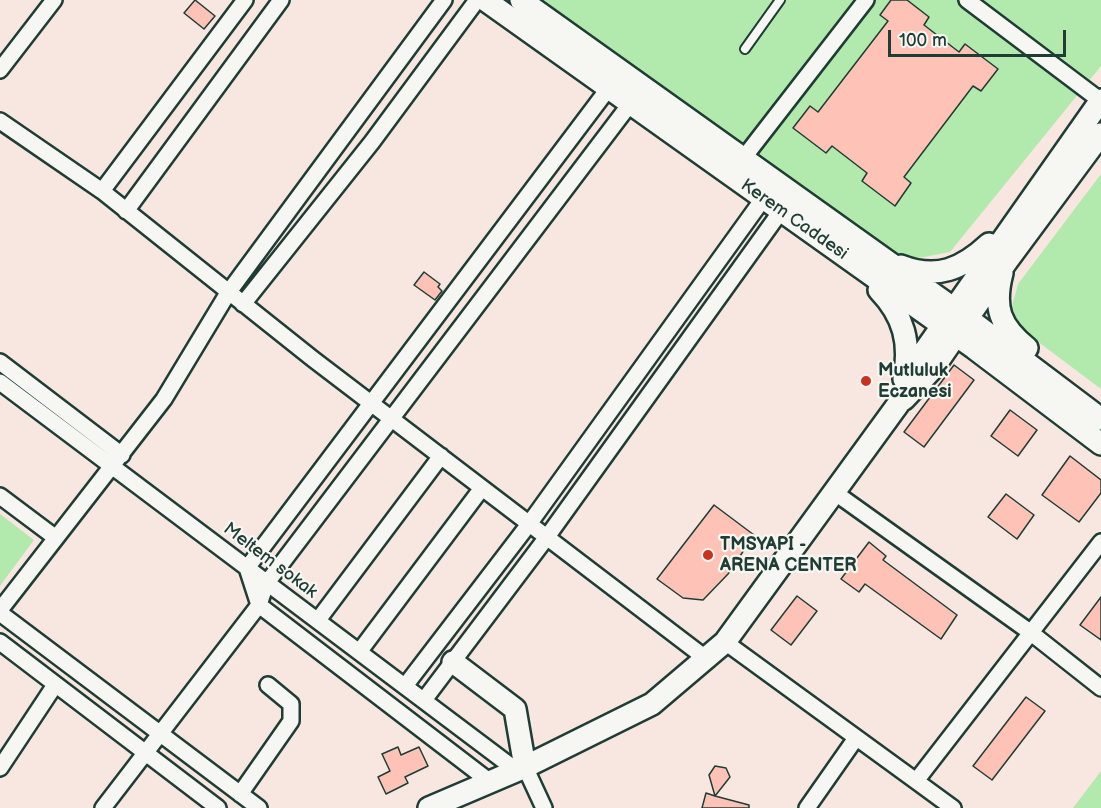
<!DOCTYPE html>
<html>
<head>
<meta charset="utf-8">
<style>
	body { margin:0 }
	#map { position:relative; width:1101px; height:808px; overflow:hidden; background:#f8e7e0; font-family:"Balsamiq Sans",sans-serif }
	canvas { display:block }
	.scale { position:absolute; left:888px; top:30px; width:178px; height:27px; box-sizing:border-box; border:3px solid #1f3d34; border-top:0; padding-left:8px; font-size:18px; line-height:21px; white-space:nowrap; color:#1f3d34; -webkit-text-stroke:4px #f6f6f2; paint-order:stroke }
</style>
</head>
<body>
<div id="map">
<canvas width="1101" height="808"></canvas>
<div class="scale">100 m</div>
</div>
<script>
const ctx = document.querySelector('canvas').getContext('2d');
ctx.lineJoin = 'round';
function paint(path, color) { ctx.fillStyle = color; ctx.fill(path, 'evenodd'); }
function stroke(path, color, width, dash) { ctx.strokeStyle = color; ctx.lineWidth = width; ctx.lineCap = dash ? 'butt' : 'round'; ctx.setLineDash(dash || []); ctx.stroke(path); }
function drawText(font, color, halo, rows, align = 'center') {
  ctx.font = font + ' "Balsamiq Sans",sans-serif'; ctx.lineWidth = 4.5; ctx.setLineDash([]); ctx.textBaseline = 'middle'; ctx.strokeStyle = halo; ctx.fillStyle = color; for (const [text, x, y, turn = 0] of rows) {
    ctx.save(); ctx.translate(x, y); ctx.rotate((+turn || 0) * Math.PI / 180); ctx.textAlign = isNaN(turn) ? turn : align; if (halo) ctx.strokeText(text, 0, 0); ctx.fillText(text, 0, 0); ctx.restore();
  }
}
paint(new Path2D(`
	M 539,0 L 1101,0 L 1101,66 L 950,252 L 898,262 Z
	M 1101,174 L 1101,389 L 1021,329 L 1014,318 L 1012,306 L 1018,284 Z
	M 0,514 L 34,540 L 0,586 Z
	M 1101,771 L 1101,808 L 1073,808 Z`), '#b2eaae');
const building = new Path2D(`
	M 195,0 L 215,16 L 204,29 L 184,13 Z
	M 891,0 L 907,0 L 929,17 L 924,25 L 959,52 L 965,44 L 998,69 L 981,91 L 973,86 L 904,177 L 911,183 L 895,206 L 862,181 L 867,173 L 832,146 L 826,153 L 793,128 L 810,106 L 818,112 L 888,21 L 880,15 Z
	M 424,272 L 440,284 L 438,287 L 442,291 L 435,300 L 414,285 Z
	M 954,365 L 974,380 L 924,447 L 904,432 Z
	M 1010,410 L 1037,430 L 1018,456 L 991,436 Z
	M 1070,456 L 1101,480 L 1101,493 L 1079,522 L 1042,495 Z
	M 1006,494 L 1034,515 L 1017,539 L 988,517 Z
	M 714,505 L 754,535 L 728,574 L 703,600 L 683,598 L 657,579 Z
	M 869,542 L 886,556 L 883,560 L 957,615 L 941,639 L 865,584 L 859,592 L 841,579 Z
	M 797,596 L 817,611 L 791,645 L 771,630 Z
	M 1101,597 L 1101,640 L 1080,625 Z
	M 1026,697 L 1045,711 L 992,780 L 973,766 Z
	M 398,747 L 401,755 L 419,747 L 428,766 L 405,777 L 408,783 L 386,794 L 378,777 L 390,771 L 382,754 Z
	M 715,766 L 726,768 L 730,777 L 715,796 L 749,805 L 749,808 L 702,808 L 706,793 L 715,796 L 709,775 Z`);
paint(building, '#fec3b6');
stroke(building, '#1f3d34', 1.5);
const lane = new Path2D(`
	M 745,49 L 780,0`);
const street = new Path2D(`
	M 967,0 L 1101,101
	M 0,70 L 54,0
	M 0,121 L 102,191 L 313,359 L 708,660
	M 742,160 L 866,0
	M 102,191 L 245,0
	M 126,211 L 281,0
	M 243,304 L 372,142 L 477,0
	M 0,362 L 122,455
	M 0,382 L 516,770
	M 834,492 L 1030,632 L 1101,688
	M 0,496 L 56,538
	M 0,610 L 164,399 L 228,293 L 444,0
	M 0,613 L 259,808
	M 318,620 L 441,456
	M 0,642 L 218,808
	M 725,642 L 916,781 L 1101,542
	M 359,652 L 482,488
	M 405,686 L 529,524 L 763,199
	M 424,700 L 547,537 L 781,211
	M 525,767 L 544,808
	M 0,768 L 55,685
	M 489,781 L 259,605 L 266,584 L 630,104
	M 916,781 L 953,808
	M 240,794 L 291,721 L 291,704 L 268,685
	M 103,808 L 259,605 L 247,568 L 608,89
	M 807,808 L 856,738`);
const secondary = new Path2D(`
	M 485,0 L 974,348 L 1101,444
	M 521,0 L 967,318 L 1101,419
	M 901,266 C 937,280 962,269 989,244
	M 1002,273 C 993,308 1000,326 1027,348
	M 879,290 C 904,316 911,343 904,379
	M 904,399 L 934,367 L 1007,261 L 1101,134
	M 453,662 L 515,709 L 525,767
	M 429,808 L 525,767 L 652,704 L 725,642 L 899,403 L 921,356 L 1101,100`);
stroke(lane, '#1f3d34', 12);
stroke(street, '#1f3d34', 20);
stroke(secondary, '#1f3d34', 26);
stroke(lane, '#f6f6f2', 8);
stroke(street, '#f6f6f2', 15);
stroke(secondary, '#f6f6f2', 21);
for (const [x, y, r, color] of [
	[866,381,6,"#c8321e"],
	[708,555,6,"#c8321e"]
]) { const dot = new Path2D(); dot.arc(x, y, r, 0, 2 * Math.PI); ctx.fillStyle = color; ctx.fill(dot); stroke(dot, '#f6f6f2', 2); }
drawText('18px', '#1f3d34', '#f6f6f2', [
	["Kerem Caddesi",794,220,35],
	["Meltem sokak",270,561,37]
]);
drawText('bold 18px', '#1f3d34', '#f6f6f2', [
	["Mutluluk",878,371],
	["Eczanesi",878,392],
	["TMSYAPI -",720,545],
	["ARENA CENTER",720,566]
], 'left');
</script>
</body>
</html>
